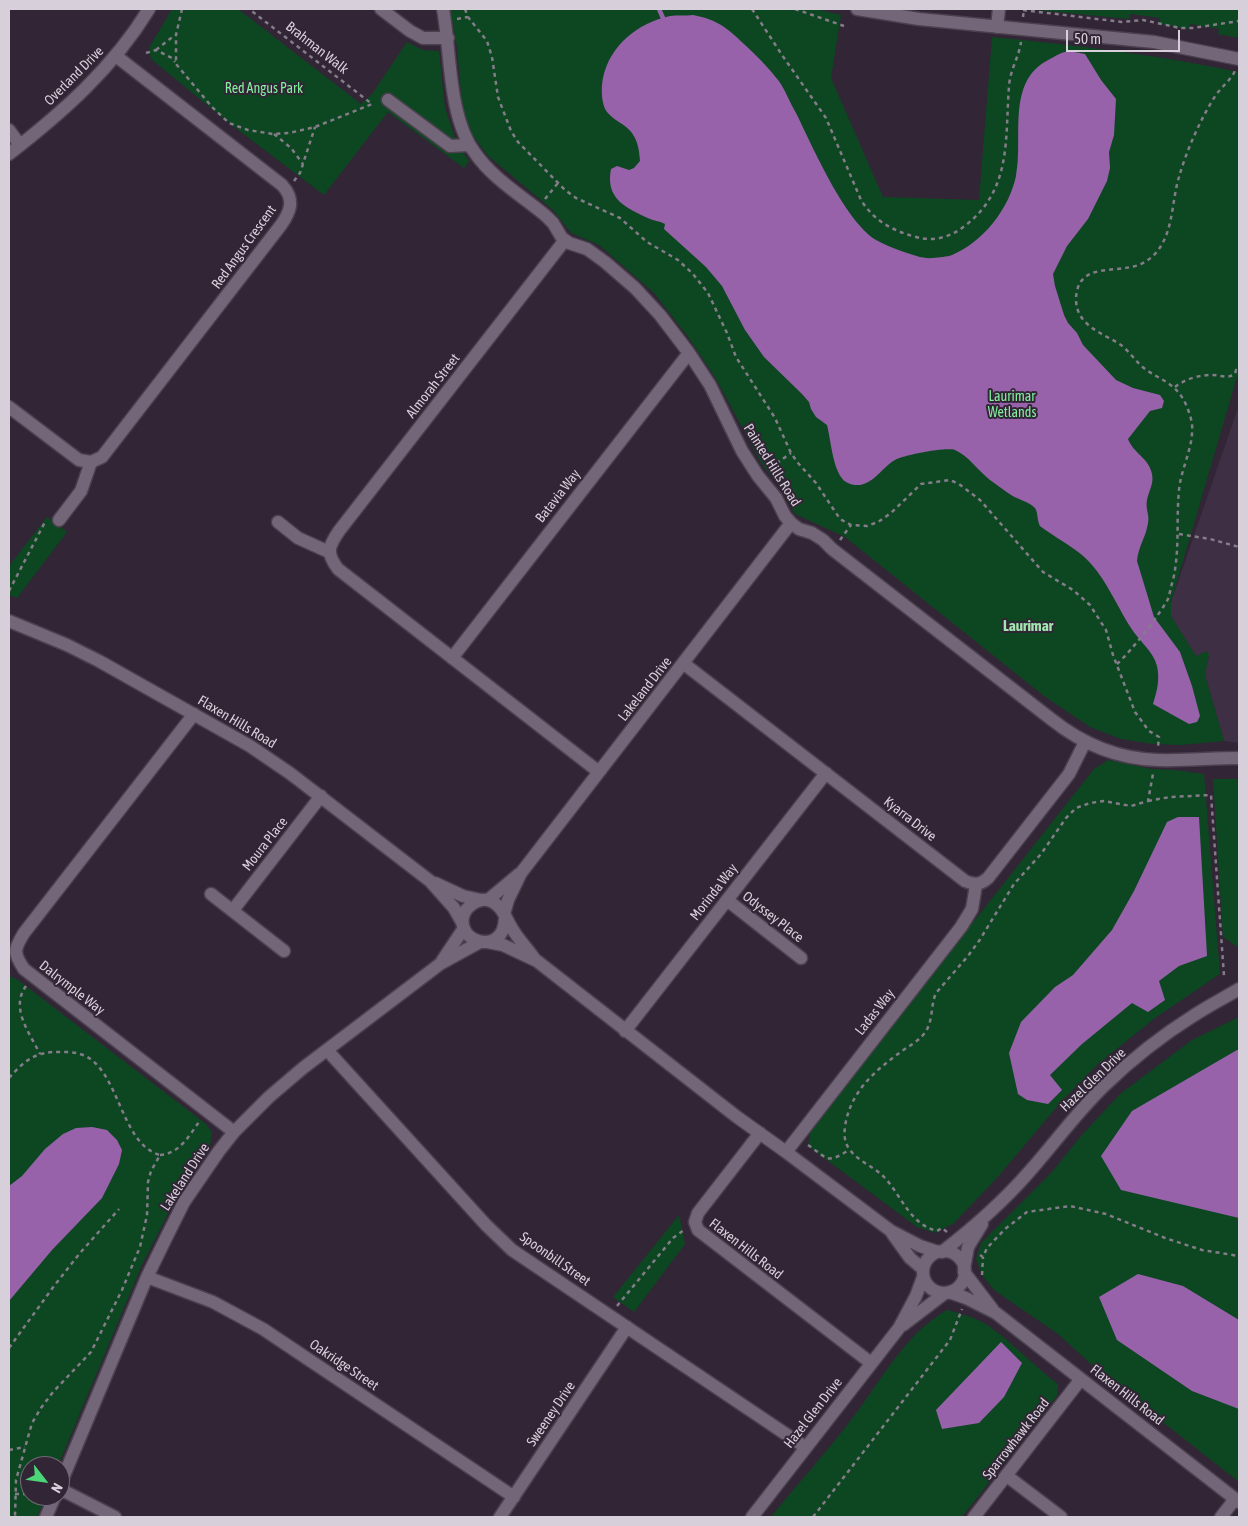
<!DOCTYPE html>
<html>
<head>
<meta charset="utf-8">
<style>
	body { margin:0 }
	#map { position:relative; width:1248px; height:1526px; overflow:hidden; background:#312536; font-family:"Asap Condensed",sans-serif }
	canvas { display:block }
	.frame { position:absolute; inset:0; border:10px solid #d7cfda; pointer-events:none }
	.north { position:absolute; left:20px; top:1456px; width:50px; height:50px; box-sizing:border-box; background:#312536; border:1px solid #736978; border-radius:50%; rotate:120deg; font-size:14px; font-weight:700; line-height:20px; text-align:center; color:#d7cfda }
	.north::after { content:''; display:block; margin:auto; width:18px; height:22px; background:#4bd677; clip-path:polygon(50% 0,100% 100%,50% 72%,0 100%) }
	.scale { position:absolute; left:1066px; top:30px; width:114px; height:22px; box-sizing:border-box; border:2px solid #d7cfda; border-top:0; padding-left:6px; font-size:15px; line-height:18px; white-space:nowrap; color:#d7cfda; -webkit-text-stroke:4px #312536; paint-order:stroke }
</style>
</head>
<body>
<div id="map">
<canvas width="1248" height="1526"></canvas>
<div class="frame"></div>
<div class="north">N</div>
<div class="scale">50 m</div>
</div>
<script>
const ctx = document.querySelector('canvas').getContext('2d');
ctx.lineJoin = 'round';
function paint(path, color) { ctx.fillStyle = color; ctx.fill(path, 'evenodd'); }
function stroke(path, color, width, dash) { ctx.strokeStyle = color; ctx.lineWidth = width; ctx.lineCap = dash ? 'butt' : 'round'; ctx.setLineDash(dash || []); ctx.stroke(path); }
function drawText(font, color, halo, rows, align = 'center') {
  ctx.font = font + ' "Asap Condensed",sans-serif'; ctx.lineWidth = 4; ctx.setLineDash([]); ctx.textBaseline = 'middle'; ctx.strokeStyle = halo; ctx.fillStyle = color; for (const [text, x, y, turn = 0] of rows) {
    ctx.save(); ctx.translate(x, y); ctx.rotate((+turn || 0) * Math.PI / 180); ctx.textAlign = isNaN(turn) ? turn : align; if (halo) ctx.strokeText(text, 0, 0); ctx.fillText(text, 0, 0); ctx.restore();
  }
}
paint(new Path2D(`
	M 1238,408 L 1239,408 L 1239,743 L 1224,741 L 1205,675 L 1209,655 L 1196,657 L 1171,616 L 1171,602 Z`), '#3f2f44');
paint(new Path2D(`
	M 172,9 L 238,9 L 361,104 L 372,94 L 407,42 L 423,50 L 439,51 L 445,108 L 457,144 L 469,161 L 464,168 L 388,112 L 324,195 L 229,123 L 151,59 L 149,48 Z
	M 450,9 L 816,9 L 841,15 L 831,78 L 883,197 L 979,200 L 992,37 C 1075,45 1158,55 1239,72 L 1239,370 L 1171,602 L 1171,616 L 1196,656 L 1207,651 L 1209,655 L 1205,675 L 1224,741 L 1181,745 L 1153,744 L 1121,739 L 1090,727 L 1044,696 L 845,537 L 795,514 L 781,489 L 761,463 L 715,377 L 688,337 L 654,293 L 599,245 L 571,233 L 553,210 L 488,156 L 471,133 L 462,105 L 457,47 Z
	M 1025,9 L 1239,9 L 1239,38 L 1218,34 L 1219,29 L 1190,24 L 1188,29 L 1160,24 L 1160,18 L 1130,14 L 1129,19 Z
	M 47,517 L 67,532 L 17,598 L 9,595 L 9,566 Z
	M 1108,760 L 1151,769 L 1175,770 L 1204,774 L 1220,974 L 1155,1018 L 1098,1064 L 1061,1102 L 996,1179 L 954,1223 L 935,1233 L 917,1227 L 808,1146 L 811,1128 L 1094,769 Z
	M 1213,779 L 1239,779 L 1239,948 L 1223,937 Z
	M 9,976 L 18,980 L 206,1124 L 212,1132 L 210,1145 L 184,1182 L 142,1265 L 58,1466 L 30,1466 L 30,1496 L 46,1496 L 37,1517 L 9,1517 Z
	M 1239,1017 L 1239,1482 L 1104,1376 L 1058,1334 L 994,1290 L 982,1275 L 976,1259 L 981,1243 L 1052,1172 L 1080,1137 L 1120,1094 L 1192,1040 Z
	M 679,1215 L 685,1244 L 634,1312 L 613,1297 Z
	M 947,1310 C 963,1314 981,1319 993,1329 C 1016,1346 1035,1367 1058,1384 L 1057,1396 L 962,1517 L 771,1517 C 798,1483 828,1451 854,1416 C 882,1379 906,1333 947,1310 Z`), '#0d4722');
paint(new Path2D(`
	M 693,15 C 718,20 726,27 744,44 C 756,55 768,67 778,80 C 785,89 790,103 796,113 C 813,147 844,220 876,240 C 885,245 895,249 904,252 C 913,255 923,259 933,258 C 939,257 947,257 952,255 C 983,242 1009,209 1016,176 C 1024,137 1005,81 1050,59 C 1066,50 1066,50 1085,54 L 1101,80 L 1116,99 L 1114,135 L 1109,152 L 1110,168 L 1107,181 L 1088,219 L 1067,246 L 1053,274 L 1055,286 L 1064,315 L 1068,323 L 1077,333 L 1083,345 L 1116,380 L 1133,388 L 1160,395 L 1164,401 L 1162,408 L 1150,411 L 1128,439 C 1133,453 1149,458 1152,474 C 1154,484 1149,490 1147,500 C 1145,508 1150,516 1148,523 C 1146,537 1138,547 1137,561 L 1154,617 L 1180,652 L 1192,686 L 1200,716 L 1197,722 L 1189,724 L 1153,704 C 1157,691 1160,680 1157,666 C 1153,651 1139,641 1131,628 C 1115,603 1105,575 1082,555 C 1070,545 1053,536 1040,526 C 1037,521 1038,512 1035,508 C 1028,501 1016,499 1008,493 C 1002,489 996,484 990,480 C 978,471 969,456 955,450 C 946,447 904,455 895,460 C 880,468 869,494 846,482 C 833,474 831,440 827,425 L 816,417 L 811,409 L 809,402 L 802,394 L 764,357 L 745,330 L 722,286 L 706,267 L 664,229 L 665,224 C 660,221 655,221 650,219 C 626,208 605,199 611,169 L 617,166 L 629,170 L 634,168 L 640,161 C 639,145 636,133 622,124 C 617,121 611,117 607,112 C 601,104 601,88 603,78 C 610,45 638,23 670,16 C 677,15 686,16 693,15 Z
	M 1178,817 L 1199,817 L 1207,956 L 1179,966 L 1159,981 L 1165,1000 L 1148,1012 L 1132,1003 L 1082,1044 L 1050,1075 L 1062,1090 L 1048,1104 L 1027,1100 L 1018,1094 L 1009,1053 L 1021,1022 L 1055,987 L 1073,975 L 1112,930 L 1134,891 L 1167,822 Z
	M 1237,1050 L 1239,1050 L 1239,1218 L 1121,1190 L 1101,1156 L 1132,1111 Z
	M 92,1127 L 107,1130 L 117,1140 L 122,1150 L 119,1164 L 102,1198 L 52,1250 L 9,1301 L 9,1186 L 22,1176 L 45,1149 L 63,1134 L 76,1128 Z
	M 1138,1274 L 1183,1286 L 1239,1320 L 1239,1409 L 1192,1391 L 1117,1340 L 1099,1297 Z
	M 1001,1342 L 1022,1363 L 1004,1397 L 979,1423 L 942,1429 L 936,1410 Z`), '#9862ab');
stroke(new Path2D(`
	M 659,9 L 663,18`), '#9862ab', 4.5);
const minor = new Path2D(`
	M 381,9 L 410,31 L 423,38 L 448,38
	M 443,9 C 451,53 448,117 475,153 C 493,179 522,196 546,216 L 553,223 L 562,238 L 569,243 L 587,249 L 605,262 L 635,288 L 660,315 L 689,353 L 710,385 L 742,451 L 758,476 L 776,498 L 785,516 L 791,523 L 799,529 L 812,533 L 823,540 L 832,549 L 1051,719 C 1081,743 1118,759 1158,760 C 1185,761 1212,758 1239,758
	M 857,9 L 919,19 L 1154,42 L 1239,59
	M 997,27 L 999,9
	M 388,100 L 450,146 L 469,145
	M 9,130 L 20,145
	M 9,154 C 63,112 113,68 149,9
	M 565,240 L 339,531 C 328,547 326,553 338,569 L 599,772
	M 9,407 L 79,460 L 91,462 L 102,457 L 281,225 C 291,211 295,199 282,185 L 116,56
	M 59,520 L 81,491 L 91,462
	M 278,522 L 298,538 L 329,552
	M 9,621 L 67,645 L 99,661 L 250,746 L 291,774 L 430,881 L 454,908 L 463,924
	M 452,658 L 689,353
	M 683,663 L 965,881 C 975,885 980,885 988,878 L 1069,774 L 1085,742
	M 194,714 L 24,933 C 14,949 13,953 24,969 L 234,1132
	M 435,883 L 463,896 L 481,900
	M 211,894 L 284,951
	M 488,900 L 519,874
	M 727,900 L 801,958
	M 233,910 L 321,796
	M 504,914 L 508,900 L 521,873 L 791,523
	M 505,918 C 504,960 448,940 466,910 C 470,905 475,901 482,900 C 488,899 495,902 499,907 C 505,913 508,923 513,930 C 519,940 527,948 534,958
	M 487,942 L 503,945 L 537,961 L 737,1117 L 786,1152 L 891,1231 L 920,1246 L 938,1252
	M 442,961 L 464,928
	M 625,1031 L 826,773
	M 327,1050 L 486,1225 L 512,1250 L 805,1447
	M 760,1133 L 698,1213 L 695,1222 L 698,1230 L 871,1363
	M 786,1152 L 961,927 L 972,909 L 976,885
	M 892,1233 L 910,1258 L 923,1269
	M923 1272a21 21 0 1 1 42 0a21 21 0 1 1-42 0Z
	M 942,1252 C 973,1228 1003,1202 1029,1172 C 1054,1144 1076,1113 1104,1086 C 1131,1060 1161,1036 1193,1016 C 1208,1006 1224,998 1239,989
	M 964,1269 L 968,1247 L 982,1224
	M 964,1272 L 993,1310
	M 147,1277 L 213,1302 L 263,1329 L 514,1497
	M 949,1292 L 966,1298 L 996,1313 L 1239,1502
	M 903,1325 L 945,1293
	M 1007,1476 L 1061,1517
	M 60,1485 L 147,1277 L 167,1236 L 184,1202 L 219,1151 L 234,1132 L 269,1097 L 303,1068 L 440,964 L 480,942
	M 60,1489 L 115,1517
	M 46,1517 L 55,1496
	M 500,1517 L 627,1327
	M 752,1517 L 899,1328 L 916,1296 L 923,1277
	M 974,1517 L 1081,1379
	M 1221,1517 L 1235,1499`);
stroke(minor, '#4a404e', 15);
stroke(new Path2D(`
	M 182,9 L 176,35 L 176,64 L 212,107 L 229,123 L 248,130 L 273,134 L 289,133 L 315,127 L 372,104 L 249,9
	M 465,9 L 468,17 L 487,41 L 492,57 L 498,97 L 511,131 L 518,142 L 565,190 L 576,198 L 620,218 L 647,242 L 678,260 L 693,274 L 708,293 L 727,333 L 736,357 L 775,418 L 791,453 L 798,463 L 816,483 L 840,519 L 851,525 L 867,526 L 878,522 L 891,513 L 921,484 L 950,480 L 959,484 L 980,500 L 1043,572 L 1073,590 L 1090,605 L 1106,630 L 1113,655 L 1135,712 L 1149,731 L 1159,737 L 1158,747
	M 752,9 L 782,55 L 826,118 L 861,200 C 874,221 893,231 916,237 C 935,242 951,237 966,225 C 1012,189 1005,138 1009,86 C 1010,70 1019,57 1021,42
	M 795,9 L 844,26
	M 1023,10 L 1122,22 L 1143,20 L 1180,28 L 1193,28 L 1239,21
	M 1023,17 L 1024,9
	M 457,19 L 468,17
	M 156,50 L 175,35
	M 146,53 L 156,50 L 172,58 L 175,62
	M 274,134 L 291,148 L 303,164
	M 294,181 L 300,173 L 315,127
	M 545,199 L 558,183
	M 1175,387 C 1185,379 1199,375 1212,375 C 1220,375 1228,379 1235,374 L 1236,370 L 1239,371
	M 770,468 L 791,453
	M 1179,534 L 1210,539 L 1239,547
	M 840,540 L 851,525
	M 9,591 L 45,522
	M 1117,664 C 1132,650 1158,617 1168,599 C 1170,593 1171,586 1173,580 C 1180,550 1176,521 1179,490 C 1181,468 1194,447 1192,424 C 1191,417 1187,405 1183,399 C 1174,383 1159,379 1145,369 C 1136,362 1130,352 1121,345 C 1103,333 1076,326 1076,299 C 1077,265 1108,272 1131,267 C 1139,266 1148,261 1154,255 C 1174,234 1171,203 1179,177 C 1186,152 1200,120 1214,98 C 1220,88 1230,81 1235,71
	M 1148,801 L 1170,797 L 1211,795 L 1224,976
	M 26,986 C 10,1008 29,1032 40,1054
	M 9,1078 C 25,1060 36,1051 61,1052 C 68,1052 76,1052 83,1055 C 120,1070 120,1144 160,1155 L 151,1171 L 148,1182 L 147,1215 L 140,1247 L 122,1290 L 91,1352 L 53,1392 L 41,1408 L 32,1423 L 16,1480 L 15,1517
	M 808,1145 L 826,1158 C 835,1160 842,1154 849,1150
	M 160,1155 C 179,1154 189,1136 199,1122
	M 947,1232 L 942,1228 L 937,1231 C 910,1224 902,1197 885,1178 C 875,1167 859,1162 850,1150 C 843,1141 844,1131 846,1121 C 853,1089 876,1070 902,1051 C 909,1046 917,1042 923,1035 C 934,1023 930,1006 936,993 L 968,956 L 979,941 L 1014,884 L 1041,854 L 1066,818 L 1076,808 L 1090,803 L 1104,801 L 1131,806 L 1148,801 L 1153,774
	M 980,1255 L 983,1257 L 987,1248 L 1005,1229 L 1027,1212 L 1070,1206 L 1106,1214 L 1165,1238 L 1202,1250 L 1239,1256
	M 982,1275 L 983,1257
	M 617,1306 L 673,1238 L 684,1230
	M 9,1348 L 54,1286 L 80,1253 L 119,1209
	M 9,1450 L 25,1447
	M 15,1494 L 30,1494
	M 813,1517 L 950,1340 L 962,1309`), '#857c89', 2.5, [4, 4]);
stroke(minor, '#746679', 12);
drawText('14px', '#d7cfda', '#312536', [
	["Brahman Walk",317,48,38],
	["Overland Drive",74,76,-45],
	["Red Angus Crescent",244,247,-54],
	["Almorah Street",433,386,-52],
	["Painted Hills Road",772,465,58],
	["Batavia Way",558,496,-52],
	["Lakeland Drive",645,689,-52],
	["Flaxen Hills Road",237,722,31],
	["Kyarra Drive",910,819,38],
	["Moura Place",265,844,-52],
	["Morinda Way",714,892,-52],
	["Odyssey Place",773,917,38],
	["Dalrymple Way",72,988,38],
	["Ladas Way",875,1012,-52],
	["Hazel Glen Drive",1093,1080,-44],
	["Lakeland Drive",185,1177,-57],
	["Flaxen Hills Road",746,1249,38],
	["Spoonbill Street",555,1259,35],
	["Oakridge Street",344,1365,34],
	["Flaxen Hills Road",1127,1395,38],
	["Hazel Glen Drive",813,1413,-52],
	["Sweeney Drive",551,1414,-56],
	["Sparrowhawk Road",1016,1439,-52]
]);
drawText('14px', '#82ef9d', '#312536', [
	["Red Angus Park",264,89],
	["Laurimar",1012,397],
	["Wetlands",1012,413]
]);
drawText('bold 15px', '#a1e5af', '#312536', [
	["Laurimar",1028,626]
]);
</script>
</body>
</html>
